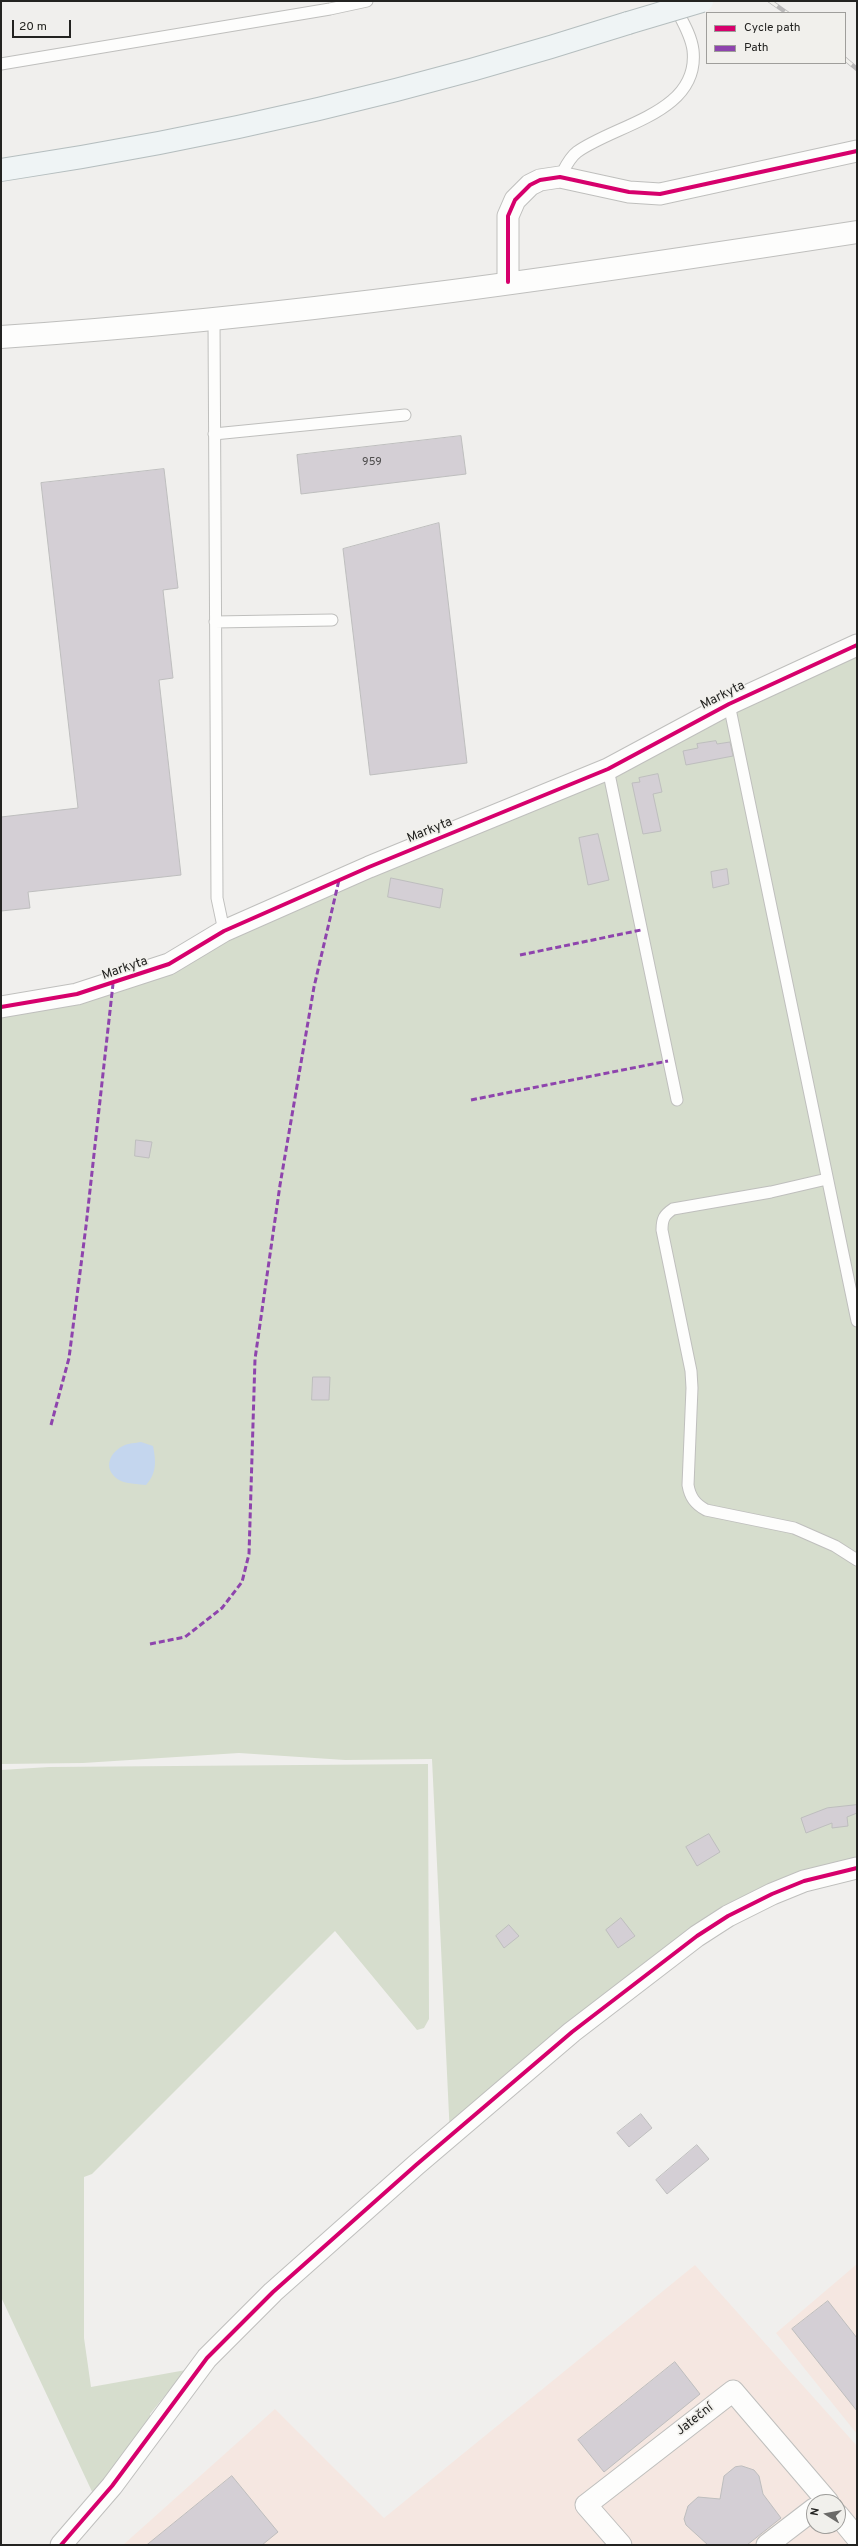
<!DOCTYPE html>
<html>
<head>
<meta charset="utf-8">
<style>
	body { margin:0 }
	#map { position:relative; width:858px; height:2546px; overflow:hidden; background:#f0efed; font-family:Overpass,sans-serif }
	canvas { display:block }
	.frame { position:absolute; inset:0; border:2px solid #232321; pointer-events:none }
	.legend { position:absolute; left:706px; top:12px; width:140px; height:52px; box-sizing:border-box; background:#f1f0ec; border:1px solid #9f9e9b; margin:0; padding:5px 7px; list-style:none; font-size:12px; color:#232321 }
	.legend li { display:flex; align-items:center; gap:8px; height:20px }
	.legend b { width:20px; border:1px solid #9f9e9b }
	.north { position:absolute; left:806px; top:2494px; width:40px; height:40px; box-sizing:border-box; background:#f1f0ec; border:1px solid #9f9e9b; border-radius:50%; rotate:281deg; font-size:11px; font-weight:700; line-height:16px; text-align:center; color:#232321 }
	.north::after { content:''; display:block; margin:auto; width:14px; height:18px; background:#6b6a68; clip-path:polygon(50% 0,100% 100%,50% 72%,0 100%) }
	.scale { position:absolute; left:12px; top:20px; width:59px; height:18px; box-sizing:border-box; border:2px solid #232321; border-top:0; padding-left:5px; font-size:12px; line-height:14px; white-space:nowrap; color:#232321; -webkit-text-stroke:3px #f1f0ec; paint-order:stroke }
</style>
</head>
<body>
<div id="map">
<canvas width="858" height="2546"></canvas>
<div class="frame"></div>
<ul class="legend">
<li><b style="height:5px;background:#d6006c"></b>Cycle path</li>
<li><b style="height:5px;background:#8e44ad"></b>Path</li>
</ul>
<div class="north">N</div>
<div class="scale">20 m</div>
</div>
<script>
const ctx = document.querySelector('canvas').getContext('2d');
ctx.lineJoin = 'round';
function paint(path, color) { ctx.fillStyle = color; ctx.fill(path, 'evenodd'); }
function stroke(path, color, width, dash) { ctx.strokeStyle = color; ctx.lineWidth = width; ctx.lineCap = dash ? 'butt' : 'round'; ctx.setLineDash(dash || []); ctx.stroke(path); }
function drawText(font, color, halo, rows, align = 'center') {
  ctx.font = font + ' Overpass,sans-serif'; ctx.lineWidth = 3.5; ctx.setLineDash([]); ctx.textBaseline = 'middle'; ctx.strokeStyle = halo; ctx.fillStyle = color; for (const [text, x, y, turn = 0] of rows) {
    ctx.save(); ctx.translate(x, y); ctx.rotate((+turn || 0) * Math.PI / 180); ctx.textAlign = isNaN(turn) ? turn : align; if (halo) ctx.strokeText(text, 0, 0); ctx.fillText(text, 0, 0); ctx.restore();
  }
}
paint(new Path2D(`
	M 857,2264 L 857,2434 L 776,2333 Z
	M 695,2265 L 857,2446 L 857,2545 L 123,2545 L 275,2409 L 384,2518 ZM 814,2502 L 838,2502 L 838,2526 L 814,2526 Z`), '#f5e7e1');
paint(new Path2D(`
	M 857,645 L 857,1868 L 728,1916 L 450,2136 L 432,1759 L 345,1760 L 239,1753 L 83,1763 L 1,1764 L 1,1007 L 113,984 Z
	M 428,1764 L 429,2019 L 424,2028 L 417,2030 L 335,1931 L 92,2174 L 84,2177 L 84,2338 L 91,2387 L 186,2370 L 150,2414 L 150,2425 L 95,2498 L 1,2297 L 1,1770 L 49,1767 Z`), '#d6ddcd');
paint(new Path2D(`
	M 141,1442 L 153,1446 C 156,1461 157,1473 146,1485 C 139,1484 128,1484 121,1481 C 103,1472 107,1454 123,1446 C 128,1443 136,1443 141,1442 Z`), '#c4d6ee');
const building = new Path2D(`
	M 461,436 L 466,474 L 301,494 L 297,455 Z
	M 164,469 L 178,588 L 163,590 L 173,678 L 159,680 L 181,875 L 28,892 L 30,908 L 1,911 L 1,817 L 78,808 L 41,483 Z
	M 439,523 L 467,763 L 370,775 L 343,549 Z
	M 716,741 L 717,744 L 730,742 L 733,756 L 686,765 L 683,751 L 698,748 L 697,744 Z
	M 658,774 L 662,792 L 653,794 L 661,831 L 643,834 L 632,783 L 640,782 L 639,778 Z
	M 598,834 L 609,880 L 588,885 L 579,838 Z
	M 727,869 L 729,884 L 713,888 L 711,872 Z
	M 391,878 L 443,889 L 440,908 L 388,897 Z
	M 136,1140 L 152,1142 L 149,1158 L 135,1156 Z
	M 313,1377 L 330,1377 L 329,1400 L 312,1400 Z
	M 857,1805 L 857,1813 L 847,1817 L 848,1826 L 832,1828 L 832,1823 L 806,1833 L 801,1818 L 827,1808 Z
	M 709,1834 L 720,1852 L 697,1866 L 686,1847 Z
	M 621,1918 L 635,1936 L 618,1948 L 606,1930 Z
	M 509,1925 L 519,1936 L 504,1948 L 496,1936 Z
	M 641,2114 L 652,2128 L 629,2147 L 617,2133 Z
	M 697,2145 L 709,2159 L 667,2194 L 656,2180 Z
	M 828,2301 L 857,2338 L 857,2411 L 792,2329 Z
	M 675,2362 L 700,2394 L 604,2472 L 578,2440 Z
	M 742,2466 L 754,2470 L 759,2476 L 763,2494 L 781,2518 L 747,2545 L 708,2545 L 686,2525 L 684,2519 L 688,2506 L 698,2497 L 720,2499 L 724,2476 L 735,2467 Z
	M 232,2476 L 278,2532 L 262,2545 L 147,2545 Z`);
paint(building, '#d4cfd5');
stroke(building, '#bebebe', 1);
const service = new Path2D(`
	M 1,64 L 330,9 L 367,1
	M 560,177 C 565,168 569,158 577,152 C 616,124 700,113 693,50 C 691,34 681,19 674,5
	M 214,320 L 217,898 L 224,931
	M 214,434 L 405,415
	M 215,622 L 332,620
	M 729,704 L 857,1321
	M 608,769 L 677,1100
	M 827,1179 L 771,1192 L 673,1209 C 664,1215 662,1219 662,1230 L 691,1371 L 692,1388 L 688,1485 C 690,1497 695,1504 706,1510 L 794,1528 L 835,1546 L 857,1560`);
const minor = new Path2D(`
	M 508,282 L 508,216 L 515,200 L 530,185 L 540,180 L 560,177 L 629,192 L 660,194 L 857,151
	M 1,1007 L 77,994 L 169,964 L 224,931 L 369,867 L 608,769 L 729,704 L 857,645
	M 838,2515 L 857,2538
	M 61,2545 L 112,2486 L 207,2358 L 273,2292 L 416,2165 L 572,2032 L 697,1936 L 728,1916 L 772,1894 L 804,1881 L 857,1868
	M 621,2545 L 586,2505 L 733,2391 L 828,2502
	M 767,2545 L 814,2509`);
const secondary = new Path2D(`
	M 1,337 C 288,318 573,276 857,232`);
const primary = new Path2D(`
	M 1,170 C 214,138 423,89 628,23`);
stroke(service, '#bfbfbd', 13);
stroke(minor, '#bfbfbd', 23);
stroke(secondary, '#bfbfbd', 24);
stroke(primary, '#b5bebf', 24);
stroke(service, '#fdfdfc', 11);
stroke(minor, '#fdfdfc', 21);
stroke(secondary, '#fdfdfc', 22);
stroke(primary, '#eff4f5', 22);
const rail = new Path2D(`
	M 770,1 L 787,13
	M 845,59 L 857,69`);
stroke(rail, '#bab9b9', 4.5);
stroke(rail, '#f1f0ec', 3, [9]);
const primaryBridge = new Path2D(`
	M 628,23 L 702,1`);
stroke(primaryBridge, '#b5bebf', 24, []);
stroke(primaryBridge, '#eff4f5', 22);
stroke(new Path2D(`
	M 520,955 L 641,930
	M 471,1100 L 668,1061
	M 51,1425 L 69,1358 L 86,1226 L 113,984
	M 150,1644 L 185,1637 L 222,1608 L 242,1582 L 249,1554 L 255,1359 L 280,1185 L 314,987 L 339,880`), '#8e44ad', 3, [6, 3]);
stroke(new Path2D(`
	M 508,282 L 508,216 L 515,200 L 530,185 L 540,180 L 560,177 L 629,192 L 660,194 L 857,151
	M 1,1007 L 77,994 L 169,964 L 224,931 L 369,867 L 608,769 L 729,704 L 857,645
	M 61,2545 L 112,2486 L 207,2358 L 273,2292 L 416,2165 L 572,2032 L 697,1936 L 728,1916 L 772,1894 L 804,1881 L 857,1868`), '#d6006c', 4);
drawText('11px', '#4f4e4e', null, [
	["959",372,463]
]);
drawText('13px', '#232321', '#f1f0ec', [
	["Markyta",723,696,-27],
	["Markyta",430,831,-22],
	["Markyta",125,969,-19],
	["Jateční",695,2420,-38]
]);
</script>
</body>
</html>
